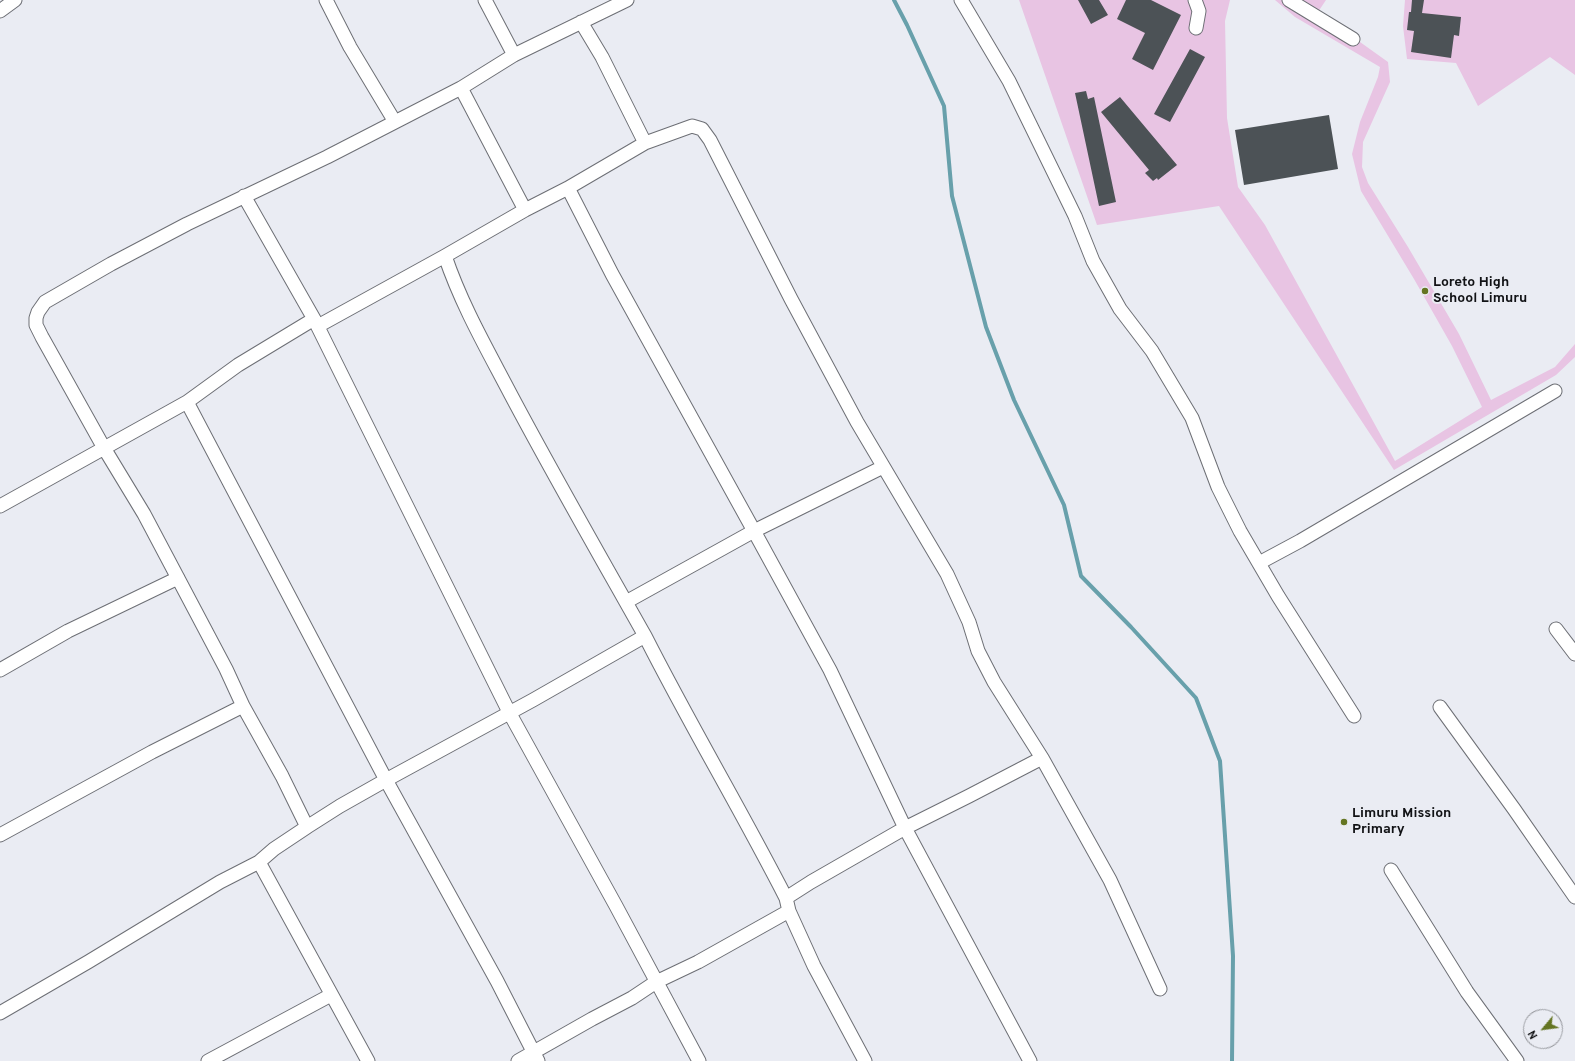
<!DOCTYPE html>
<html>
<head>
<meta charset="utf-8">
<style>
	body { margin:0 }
	#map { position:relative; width:1575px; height:1061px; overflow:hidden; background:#eaecf3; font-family:Overpass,sans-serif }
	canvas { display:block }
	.north { position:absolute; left:1523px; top:1009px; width:40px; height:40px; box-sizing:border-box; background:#eaecf3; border:1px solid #93959a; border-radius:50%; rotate:241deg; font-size:11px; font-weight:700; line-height:16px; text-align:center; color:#111215 }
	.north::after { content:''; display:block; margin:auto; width:14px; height:18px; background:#647522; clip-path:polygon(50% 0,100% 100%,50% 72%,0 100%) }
</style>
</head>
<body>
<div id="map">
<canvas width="1575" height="1061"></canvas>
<div class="north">N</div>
</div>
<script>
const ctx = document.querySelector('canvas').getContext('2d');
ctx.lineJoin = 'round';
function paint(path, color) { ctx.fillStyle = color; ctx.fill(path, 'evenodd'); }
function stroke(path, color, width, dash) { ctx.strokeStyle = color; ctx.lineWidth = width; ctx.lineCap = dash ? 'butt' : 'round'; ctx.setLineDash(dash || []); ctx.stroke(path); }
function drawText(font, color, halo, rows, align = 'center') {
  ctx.font = font + ' Overpass,sans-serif'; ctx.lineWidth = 4; ctx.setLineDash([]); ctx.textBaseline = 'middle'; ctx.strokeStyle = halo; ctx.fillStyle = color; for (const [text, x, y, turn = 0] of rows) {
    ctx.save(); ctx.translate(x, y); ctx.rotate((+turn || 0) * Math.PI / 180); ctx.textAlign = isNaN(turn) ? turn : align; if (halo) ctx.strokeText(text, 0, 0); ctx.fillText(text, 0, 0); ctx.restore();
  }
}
paint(new Path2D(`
	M 1019,0 L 1230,0 L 1225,21 L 1227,118 L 1238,187 L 1265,225 L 1395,461 L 1482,407 L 1452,346 L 1414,279 L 1361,191 L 1352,154 L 1360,122 L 1378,77 L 1380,67 L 1295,17 L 1275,0 L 1326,0 L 1318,12 L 1388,62 L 1390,82 L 1363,142 L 1362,167 L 1368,183 L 1408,247 L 1459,334 L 1491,400 L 1555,367 L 1575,344 L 1575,357 L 1556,375 L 1394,470 L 1219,206 L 1097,225 Z
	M 1405,0 L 1575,0 L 1575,75 L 1550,57 L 1478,106 L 1456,63 L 1407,59 L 1403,26 Z`), '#e8c4e3');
stroke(new Path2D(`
	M 894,0 L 907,25 L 944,106 L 952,196 L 986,327 L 1014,400 L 1064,505 L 1081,576 L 1131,627 L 1196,698 L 1220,761 L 1233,956 L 1232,1061`), '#68a0ab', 4);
paint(new Path2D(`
	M 1078,0 L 1099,0 L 1108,15 L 1091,24 Z
	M 1126,0 L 1151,0 L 1181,15 L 1153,70 L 1132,59 L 1145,33 L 1117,19 Z
	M 1412,0 L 1424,0 L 1422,13 L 1461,17 L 1459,36 L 1454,35 L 1451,58 L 1411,52 L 1414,31 L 1407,30 L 1409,12 L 1411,12 Z
	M 1190,49 L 1205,57 L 1170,122 L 1154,114 Z
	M 1086,91 L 1088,99 L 1094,97 L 1116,202 L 1099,206 L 1075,93 Z
	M 1120,97 L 1177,165 L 1158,180 L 1157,178 L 1153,181 L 1145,173 L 1149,170 L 1101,112 Z
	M 1329,115 L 1338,169 L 1244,185 L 1235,130 Z`), '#4c5256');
const minor = new Path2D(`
	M 326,0 L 350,47 L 395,122
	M 485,0 L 514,55
	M 961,0 L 1009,81 L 1075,216 L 1093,261 L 1120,309 L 1152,351 L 1192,418 L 1218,487 L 1240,531 L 1278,596 L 1354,716
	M 1195,0 L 1199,11 L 1196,28
	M 1289,0 L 1353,39
	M 0,11 L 15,0
	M 581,22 L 602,57 L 645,143
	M 461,88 L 525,210
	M 568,188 L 612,274 L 754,531 L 830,670 L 905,828 L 1030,1061
	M 244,196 L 314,319 L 509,712 L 616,906 L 699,1061
	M 314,319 L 238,365 L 187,402 L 386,780 L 497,981 L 538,1061
	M 318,326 L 445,256 L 525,210 L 568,188 L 645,143 L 692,126 L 702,129 L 710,140 L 791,299 L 857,422 L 947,574 L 969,622 L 978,651 L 994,682 L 1042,758 L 1110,880 L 1160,989
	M 0,506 L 187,402
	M 1259,563 L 1300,541 L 1555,391
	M 626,602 L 754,531 L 883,467
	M 1556,629 L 1575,654
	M 645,636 C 690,725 741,810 786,898 L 789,911 L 814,966 L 865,1061
	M 0,670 L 68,631 L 178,578
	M 1440,707 L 1514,809 L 1575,897
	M 307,827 L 340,806 L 386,780 L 533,700 L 645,636 C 600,556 554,476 511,395 C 487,349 462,306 445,256
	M 0,835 L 152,752 L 243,706
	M 1391,870 L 1467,992 L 1517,1061
	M 786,898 L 811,882 L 905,828 L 969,796 L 1042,758
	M 0,1013 L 88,962 L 220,882 L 259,862
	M 208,1061 L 331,995
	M 368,1061 L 259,862 L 274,849 L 307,827 L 282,776 L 243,706 L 226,669 L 144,514 L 104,448 L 42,337 L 36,325 L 36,318 L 38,312 L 45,302 L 111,264 L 187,224 L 327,157 L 395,122 L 461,88 L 514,55 L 627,0
	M 518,1061 L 592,1019 L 632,998 L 656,982 L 698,962 L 789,911`);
stroke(minor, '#6d6f75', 15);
stroke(minor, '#fff', 13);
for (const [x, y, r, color] of [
	[1425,291,4,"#647522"],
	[1344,822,4,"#647522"]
]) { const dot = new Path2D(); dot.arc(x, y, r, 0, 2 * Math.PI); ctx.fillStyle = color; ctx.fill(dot); stroke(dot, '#eaecf3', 1.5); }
drawText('bold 14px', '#111215', '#eaecf3', [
	["Loreto High",1433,283],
	["School Limuru",1433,299],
	["Limuru Mission",1352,814],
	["Primary",1352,830]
], 'left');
</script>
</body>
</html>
